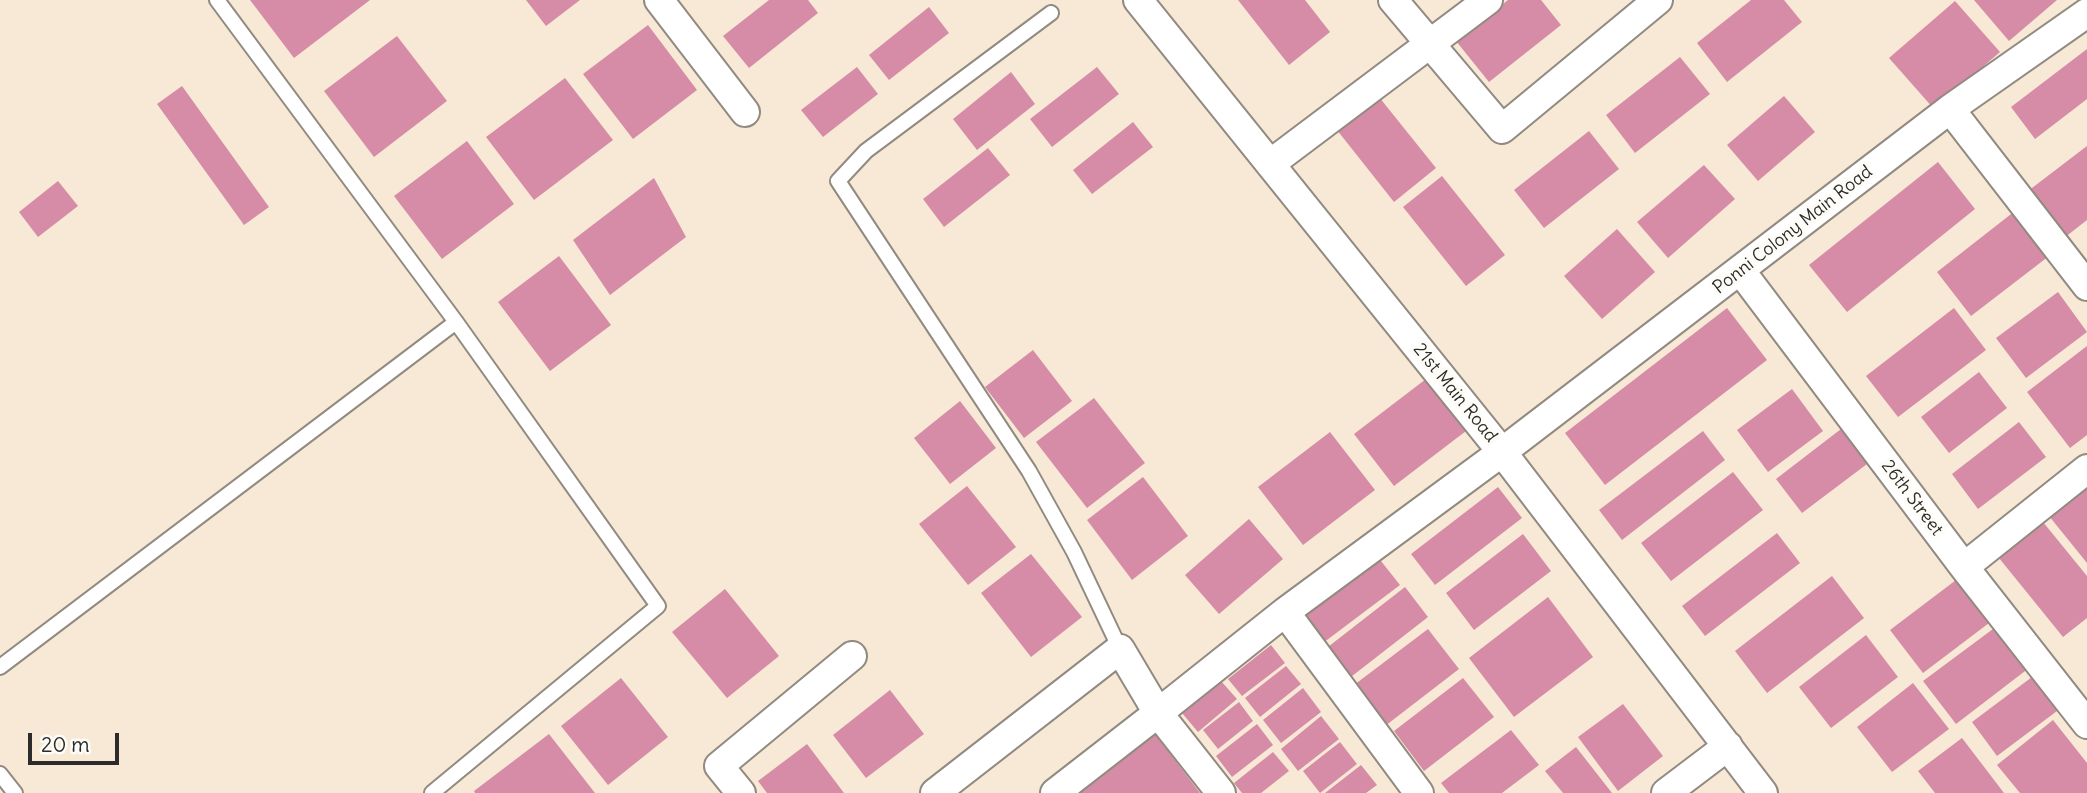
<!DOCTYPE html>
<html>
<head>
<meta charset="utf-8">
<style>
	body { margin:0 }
	#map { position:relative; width:2087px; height:793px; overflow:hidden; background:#f7e9d5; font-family:Delius,sans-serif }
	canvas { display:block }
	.scale { position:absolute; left:28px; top:733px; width:91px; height:32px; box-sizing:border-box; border:4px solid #2b2b2b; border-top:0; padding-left:9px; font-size:21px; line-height:24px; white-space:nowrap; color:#2b2b2b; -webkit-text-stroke:5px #fdfcf7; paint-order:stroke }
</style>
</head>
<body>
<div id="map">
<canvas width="2087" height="793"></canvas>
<div class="scale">20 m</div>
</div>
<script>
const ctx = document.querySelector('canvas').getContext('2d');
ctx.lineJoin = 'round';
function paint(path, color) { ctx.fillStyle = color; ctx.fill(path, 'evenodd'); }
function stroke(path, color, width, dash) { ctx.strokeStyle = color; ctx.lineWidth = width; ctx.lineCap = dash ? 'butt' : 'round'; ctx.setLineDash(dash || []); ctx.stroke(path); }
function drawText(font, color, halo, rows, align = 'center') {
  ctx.font = font + ' Delius,sans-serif'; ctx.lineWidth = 7; ctx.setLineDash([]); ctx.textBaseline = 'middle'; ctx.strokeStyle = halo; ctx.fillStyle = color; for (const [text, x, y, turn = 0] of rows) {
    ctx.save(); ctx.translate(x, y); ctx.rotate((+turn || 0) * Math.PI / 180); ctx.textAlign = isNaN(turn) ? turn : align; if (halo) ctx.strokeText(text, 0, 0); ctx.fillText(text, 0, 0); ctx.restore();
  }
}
paint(new Path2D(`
	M 250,0 L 370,0 L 294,58 Z
	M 526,0 L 580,0 L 546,26 Z
	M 769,0 L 808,0 L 818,13 L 749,68 L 723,36 Z
	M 1238,0 L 1305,0 L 1330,32 L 1289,65 Z
	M 1508,0 L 1541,0 L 1561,25 L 1489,82 L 1456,41 Z
	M 1751,0 L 1784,0 L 1802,22 L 1727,82 L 1697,43 Z
	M 1974,0 L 2057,0 L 2009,41 Z
	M 1955,1 L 2000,52 L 1934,109 L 1889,58 Z
	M 929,7 L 949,33 L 889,80 L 869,55 Z
	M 648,25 L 697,90 L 633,139 L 583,74 Z
	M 397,36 L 447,101 L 374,157 L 324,91 Z
	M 2087,49 L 2087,99 L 2035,139 L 2011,107 Z
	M 1680,57 L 1710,94 L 1635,153 L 1606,115 Z
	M 857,67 L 878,94 L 823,137 L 801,110 Z
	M 1097,67 L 1119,94 L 1052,147 L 1030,119 Z
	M 1011,72 L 1035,104 L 977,150 L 953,119 Z
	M 565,78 L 613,140 L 534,200 L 486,137 Z
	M 182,86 L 269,207 L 244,225 L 157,104 Z
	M 1375,92 L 1436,168 L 1394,202 L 1333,125 Z
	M 1784,96 L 1815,132 L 1758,181 L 1727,145 Z
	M 1133,122 L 1153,147 L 1092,194 L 1073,170 Z
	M 1589,131 L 1619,169 L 1544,228 L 1514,190 Z
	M 467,141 L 514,204 L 442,259 L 394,196 Z
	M 2087,146 L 2087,220 L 2064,238 L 2028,191 Z
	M 988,148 L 1010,175 L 944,227 L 923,199 Z
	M 1938,162 L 1975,209 L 1847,312 L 1809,265 Z
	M 1704,165 L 1735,199 L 1668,258 L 1637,222 Z
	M 1442,176 L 1505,255 L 1466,286 L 1403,207 Z
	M 654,178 L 686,237 L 610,295 L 573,240 Z
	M 58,181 L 78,206 L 38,237 L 19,212 Z
	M 2015,211 L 2049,256 L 1971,316 L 1937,272 Z
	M 1617,229 L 1655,272 L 1602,319 L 1564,276 Z
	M 559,256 L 611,325 L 550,371 L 498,302 Z
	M 2058,292 L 2087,332 L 2026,378 L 1996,338 Z
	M 1727,308 L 1767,360 L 1605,485 L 1565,433 Z
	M 1954,308 L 1986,350 L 1898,417 L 1866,376 Z
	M 2087,346 L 2087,435 L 2070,448 L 2027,392 Z
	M 1033,350 L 1072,401 L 1024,438 L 985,387 Z
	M 1979,372 L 2007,408 L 1949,453 L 1921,417 Z
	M 1426,379 L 1466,431 L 1394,486 L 1354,434 Z
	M 1792,389 L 1823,431 L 1768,472 L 1737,430 Z
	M 1094,398 L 1145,463 L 1087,508 L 1036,442 Z
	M 960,401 L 996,448 L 950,484 L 914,438 Z
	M 2019,422 L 2046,457 L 1978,509 L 1952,474 Z
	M 1841,429 L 1867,464 L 1802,513 L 1776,479 Z
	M 1703,431 L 1725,460 L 1622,540 L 1599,510 Z
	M 1330,432 L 1375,490 L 1303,545 L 1258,487 Z
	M 1733,472 L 1763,510 L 1671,581 L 1641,543 Z
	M 1143,477 L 1188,536 L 1132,580 L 1087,520 Z
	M 2087,484 L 2087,563 L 2049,516 Z
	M 967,486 L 1016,547 L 968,585 L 919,524 Z
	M 1498,487 L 1522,518 L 1435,585 L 1411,554 Z
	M 1249,519 L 1283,559 L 1219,614 L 1185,575 Z
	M 2043,522 L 2087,576 L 2087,618 L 2063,637 L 1999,558 Z
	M 1777,533 L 1800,563 L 1705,636 L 1682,606 Z
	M 1523,534 L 1551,571 L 1474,630 L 1446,593 Z
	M 1031,554 L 1082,617 L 1031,657 L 981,593 Z
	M 1377,556 L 1400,585 L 1323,643 L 1301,613 Z
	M 1832,576 L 1864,618 L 1767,693 L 1735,651 Z
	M 1956,580 L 1989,623 L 1923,673 L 1890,630 Z
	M 1405,587 L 1428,617 L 1347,680 L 1324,650 Z
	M 725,589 L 779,656 L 727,698 L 672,632 Z
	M 1548,597 L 1593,657 L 1514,717 L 1469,658 Z
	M 1997,626 L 2029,668 L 1956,724 L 1923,681 Z
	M 1428,629 L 1459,669 L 1385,726 L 1354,685 Z
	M 1866,635 L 1898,677 L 1831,728 L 1799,687 Z
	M 1271,645 L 1285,663 L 1242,696 L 1228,679 Z
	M 1286,666 L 1301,684 L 1260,717 L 1245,698 Z
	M 2036,674 L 2061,708 L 1997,756 L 1972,722 Z
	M 621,678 L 668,737 L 608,785 L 561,726 Z
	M 1463,678 L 1494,717 L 1424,771 L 1394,731 Z
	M 1221,681 L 1237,699 L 1198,732 L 1182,713 Z
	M 1913,683 L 1949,729 L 1892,772 L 1857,727 Z
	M 1303,688 L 1321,712 L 1281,743 L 1263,720 Z
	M 890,690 L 924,734 L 866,778 L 833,735 Z
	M 1239,702 L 1253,721 L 1218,749 L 1203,730 Z
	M 1623,704 L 1663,756 L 1618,791 L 1578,737 Z
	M 1321,716 L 1339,739 L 1298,771 L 1281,749 Z
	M 2053,720 L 2087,763 L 2087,793 L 2020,793 L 1997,765 Z
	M 1257,724 L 1273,745 L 1232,777 L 1216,756 Z
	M 1152,730 L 1200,793 L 1070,793 Z
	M 1511,730 L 1539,765 L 1502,793 L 1449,793 L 1441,783 Z
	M 549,734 L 595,793 L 475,793 L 474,791 Z
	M 1962,738 L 2004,793 L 1935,793 L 1918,771 Z
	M 1340,742 L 1357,764 L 1320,793 L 1303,771 Z
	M 807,744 L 844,793 L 767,793 L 758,781 Z
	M 1576,747 L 1612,793 L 1563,793 L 1545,771 Z
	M 1273,752 L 1289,771 L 1261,793 L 1242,793 L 1234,783 Z
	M 1361,765 L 1377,785 L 1366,793 L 1325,793 Z`), '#d68ba6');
const service = new Path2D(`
	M 217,0 L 456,322 L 658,606 L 432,793
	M 1051,13 L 866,151 L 838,181 L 1029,471 L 1074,552 L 1120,649
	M 0,667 L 456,322
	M 0,774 L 15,793`);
const minor = new Path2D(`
	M 659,0 L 745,112
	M 1138,0 L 1502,452 L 1763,793
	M 1393,0 L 1502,129 L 1658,0
	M 1950,109 L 2087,286
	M 1270,164 L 1488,0
	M 1740,270 L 1964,567 L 2087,724
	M 1964,567 L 2087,469
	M 1285,612 L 1419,793
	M 741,793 L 719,766 L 852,656
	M 935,793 L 1120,649 L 1158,713 L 1285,612 L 1502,452 L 1950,109 L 2087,13
	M 1055,793 L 1158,713 L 1221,793
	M 1666,793 L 1728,746`);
stroke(service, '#918a80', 18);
stroke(minor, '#918a80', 32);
stroke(service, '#fff', 14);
stroke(minor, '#fff', 28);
drawText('18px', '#2b2b2b', '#fdfcf7', [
	["Ponni Colony Main Road",1793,230,-38],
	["21st Main Road",1455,393,51],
	["26th Street",1912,498,53]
]);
</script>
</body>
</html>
